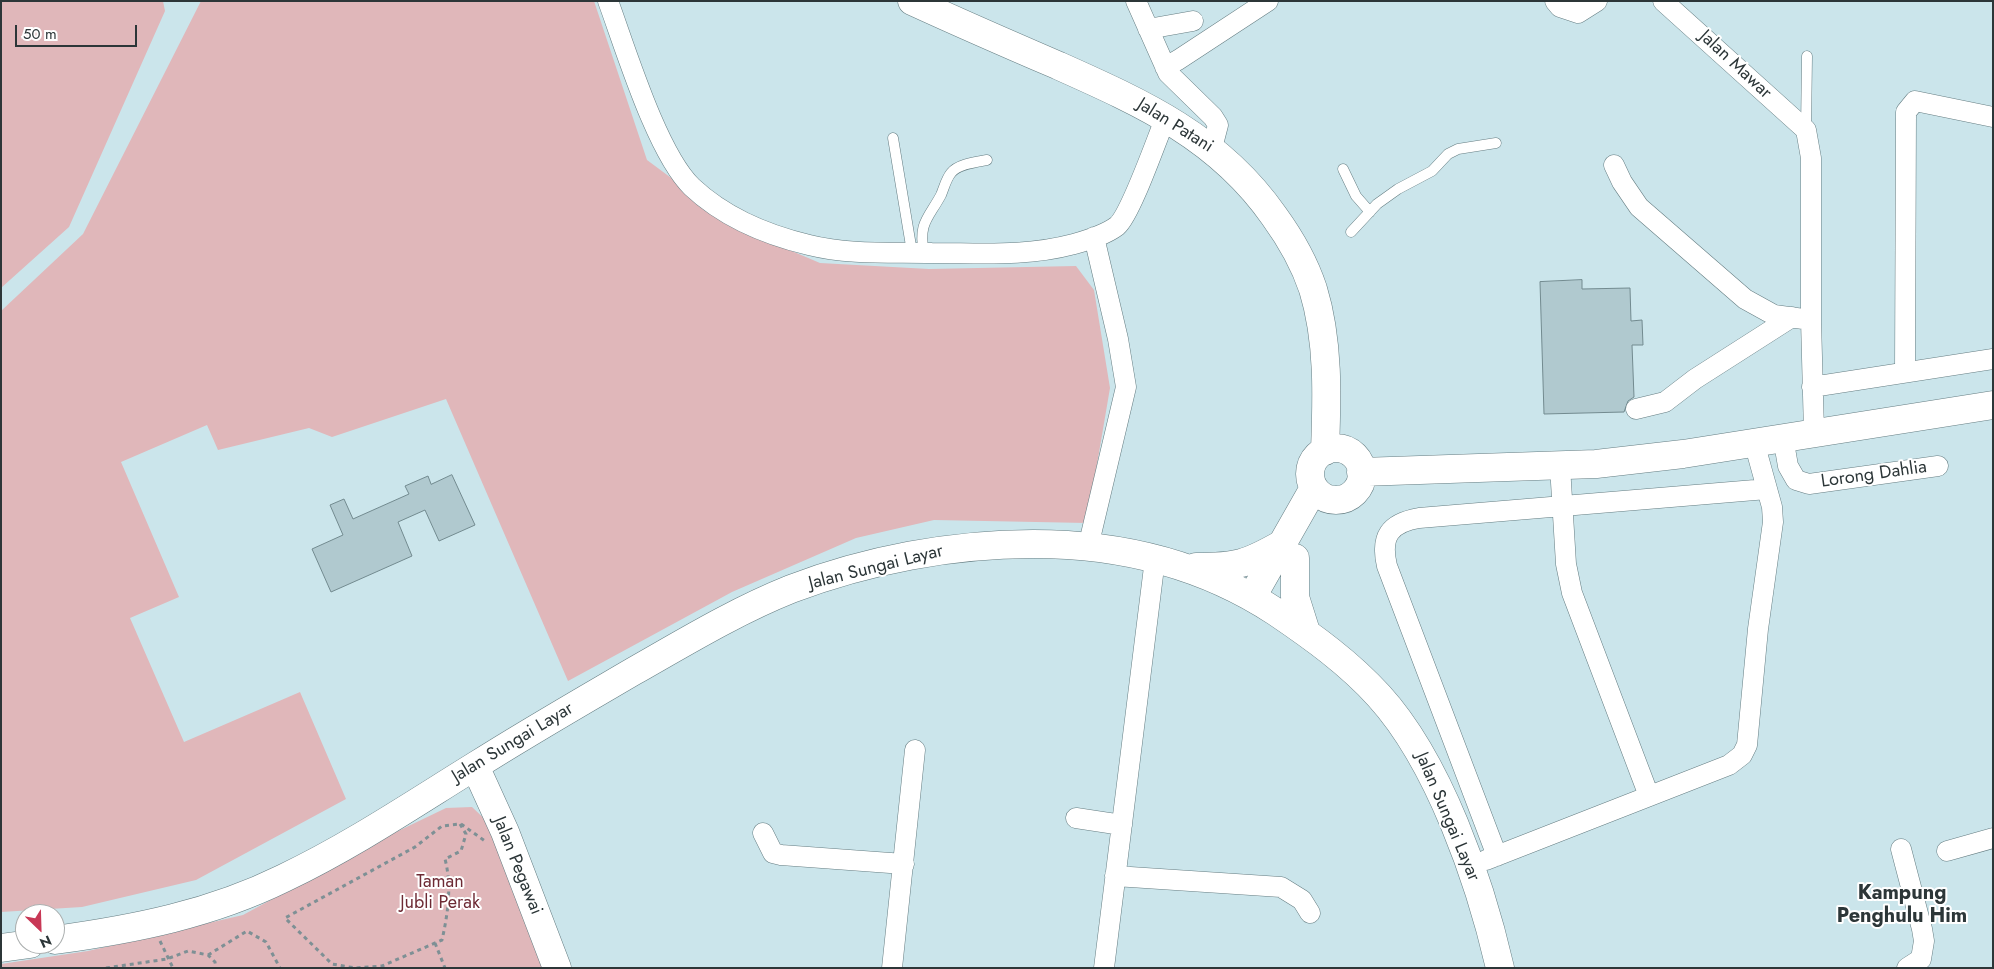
<!DOCTYPE html>
<html>
<head>
<meta charset="utf-8">
<style>
	body { margin:0 }
	#map { position:relative; width:1994px; height:969px; overflow:hidden; background:#cbe5eb; font-family:Jost,sans-serif }
	canvas { display:block }
	.frame { position:absolute; inset:0; border:2px solid #2c3638; pointer-events:none }
	.north { position:absolute; left:15px; top:904px; width:50px; height:50px; box-sizing:border-box; background:#fff; border:1px solid #abafaf; border-radius:50%; rotate:156deg; font-size:14px; font-weight:700; line-height:20px; text-align:center; color:#2c3638 }
	.north::after { content:''; display:block; margin:auto; width:18px; height:22px; background:#c83856; clip-path:polygon(50% 0,100% 100%,50% 72%,0 100%) }
	.scale { position:absolute; left:15px; top:25px; width:122px; height:22px; box-sizing:border-box; border:2px solid #2c3638; border-top:0; padding-left:6px; font-size:15px; line-height:18px; white-space:nowrap; color:#2c3638; -webkit-text-stroke:4px #fff; paint-order:stroke }
</style>
</head>
<body>
<div id="map">
<canvas width="1994" height="969"></canvas>
<div class="frame"></div>
<div class="north">N</div>
<div class="scale">50 m</div>
</div>
<script>
const ctx = document.querySelector('canvas').getContext('2d');
ctx.lineJoin = 'round';
function paint(path, color) { ctx.fillStyle = color; ctx.fill(path, 'evenodd'); }
function stroke(path, color, width, dash) { ctx.strokeStyle = color; ctx.lineWidth = width; ctx.lineCap = dash ? 'butt' : 'round'; ctx.setLineDash(dash || []); ctx.stroke(path); }
function drawText(font, color, halo, rows, align = 'center') {
  ctx.font = font + ' Jost,sans-serif'; ctx.lineWidth = 4; ctx.setLineDash([]); ctx.textBaseline = 'middle'; ctx.strokeStyle = halo; ctx.fillStyle = color; for (const [text, x, y, turn = 0] of rows) {
    ctx.save(); ctx.translate(x, y); ctx.rotate((+turn || 0) * Math.PI / 180); ctx.textAlign = isNaN(turn) ? turn : align; if (halo) ctx.strokeText(text, 0, 0); ctx.fillText(text, 0, 0); ctx.restore();
  }
}
paint(new Path2D(`
	M 1,1 L 163,1 L 165,11 L 69,227 L 1,288 Z
	M 201,1 L 594,1 L 647,160 L 740,229 L 820,263 L 929,269 L 1076,266 L 1094,290 L 1110,388 L 1087,523 L 934,520 L 856,538 L 732,592 L 568,681 L 446,399 L 332,437 L 309,428 L 218,450 L 207,425 L 121,462 L 179,597 L 130,618 L 184,742 L 300,692 L 346,799 L 196,880 L 82,907 L 1,912 L 1,311 L 83,234 Z
	M 472,807 L 492,826 L 551,968 L 1,968 L 1,964 L 88,951 L 243,915 L 392,834 L 446,808 Z`), '#e0b7ba');
const building = new Path2D(`
	M 1582,280 L 1582,289 L 1630,288 L 1631,321 L 1642,320 L 1643,345 L 1632,345 L 1634,397 L 1628,401 L 1624,412 L 1544,414 L 1540,282 Z
	M 452,475 L 475,525 L 439,541 L 425,510 L 398,522 L 412,556 L 331,592 L 312,549 L 343,535 L 330,505 L 344,499 L 353,519 L 409,494 L 405,486 L 428,476 L 431,484 Z`);
paint(building, '#b0c9cf');
stroke(building, '#728a8f', 1);
const lane = new Path2D(`
	M 1806,130 L 1807,56
	M 893,138 L 912,252
	M 1343,169 L 1356,196 L 1370,212
	M 1351,232 L 1377,204 L 1398,189 L 1432,171 L 1448,154 L 1458,149 L 1496,143
	M 924,253 C 918,223 928,219 941,195 C 944,188 946,179 951,173 C 958,164 976,162 987,160`);
const street = new Path2D(`
	M 608,1 C 626,50 657,153 692,187 C 724,217 767,235 809,245 C 849,255 891,252 932,253 C 982,253 1025,257 1074,244 C 1088,240 1105,235 1117,226 C 1131,214 1157,138 1166,117
	M 1136,1 L 1168,73 L 1213,117 L 1218,125 L 1212,148
	M 1555,1 L 1560,7 L 1578,13 L 1597,1
	M 1663,1 L 1806,130 L 1811,158 L 1811,320 L 1814,432
	M 1148,29 L 1193,21
	M 1165,67 L 1178,60 L 1268,1
	M 1614,165 L 1622,182 L 1639,207 L 1745,299 L 1774,315 L 1811,320
	M 1905,372 L 1906,112 L 1915,101 L 1993,117
	M 1812,387 L 1993,359
	M 1636,409 L 1665,402 L 1695,379 L 1792,317
	M 1783,437 L 1788,466 L 1796,480 L 1809,484 L 1938,466
	M 1560,466 L 1566,564 L 1572,593 L 1649,796
	M 1088,547 L 1126,387 L 1118,339 L 1094,237
	M 1076,818 L 1122,825
	M 763,833 L 773,853 L 781,855 L 904,864
	M 1901,849 L 1922,929 L 1924,941 L 1921,959 L 1907,968
	M 1947,851 L 1993,838
	M 1497,856 L 1387,566 C 1380,536 1390,523 1419,518 L 1767,489
	M 1486,860 L 1729,765 L 1742,755 L 1747,745 L 1758,629 L 1773,522 L 1772,507 L 1754,442
	M 1115,876 L 1281,887 L 1302,900 L 1310,913
	M 892,968 L 915,750
	M 1104,968 L 1155,559`);
const secondary = new Path2D(`
	M 912,1 C 960,23 1008,44 1057,65 C 1142,103 1219,137 1274,216 C 1290,238 1304,262 1313,289 C 1329,341 1327,397 1325,451
	M1310 474a26 26 0 1 1 52 0a26 26 0 1 1-52 0Z
	M 1361,472 L 1596,464 L 1683,454 L 1993,405
	M 1295,558 L 1295,597 L 1306,632
	M 1196,567 C 1237,567 1247,564 1282,544
	M 1252,597 L 1314,488
	M 475,766 L 505,832 L 557,968
	M 55,940 C 135,929 211,914 284,878 C 351,846 412,805 475,766 C 527,733 581,702 634,671 C 685,642 736,611 791,589 C 867,560 952,544 1033,544 C 1120,544 1203,564 1276,612 C 1313,637 1349,663 1379,696 C 1439,762 1480,881 1500,968
	M 1,948 L 30,944`);
stroke(lane, '#657d82', 11);
stroke(street, '#657d82', 21);
stroke(secondary, '#657d82', 29);
stroke(new Path2D(`
	M 460,824 L 466,834 L 461,851 L 445,859 C 452,886 448,913 442,940 L 382,966 L 355,968 L 332,964 L 285,918 L 415,847 L 442,826 Z
	M 461,824 L 485,841
	M 160,941 L 173,968
	M 435,943 L 445,968
	M 208,955 L 247,931 L 266,942 L 280,968
	M 106,968 L 167,959 L 188,951 L 208,955 L 215,962 L 216,968`), '#7e9095', 3, [4, 4]);
stroke(lane, '#fff', 10);
stroke(street, '#fff', 20);
stroke(secondary, '#fff', 28);
drawText('18px', '#2c3638', '#fff', [
	["Jalan Mawar",1735,65,43],
	["Jalan Patani",1175,126,32],
	["Lorong Dahlia",1874,475,-8],
	["Jalan Sungai Layar",876,568,-14],
	["Jalan Sungai Layar",513,743,-31],
	["Jalan Sungai Layar",1447,817,67],
	["Jalan Pegawai",517,866,68]
]);
drawText('18px', '#6d2a34', '#fff', [
	["Taman",440,883],
	["Jubli Perak",440,904]
]);
drawText('bold 20px', '#2c3638', '#fff', [
	["Kampung",1902,894],
	["Penghulu Him",1902,917]
]);
</script>
</body>
</html>
